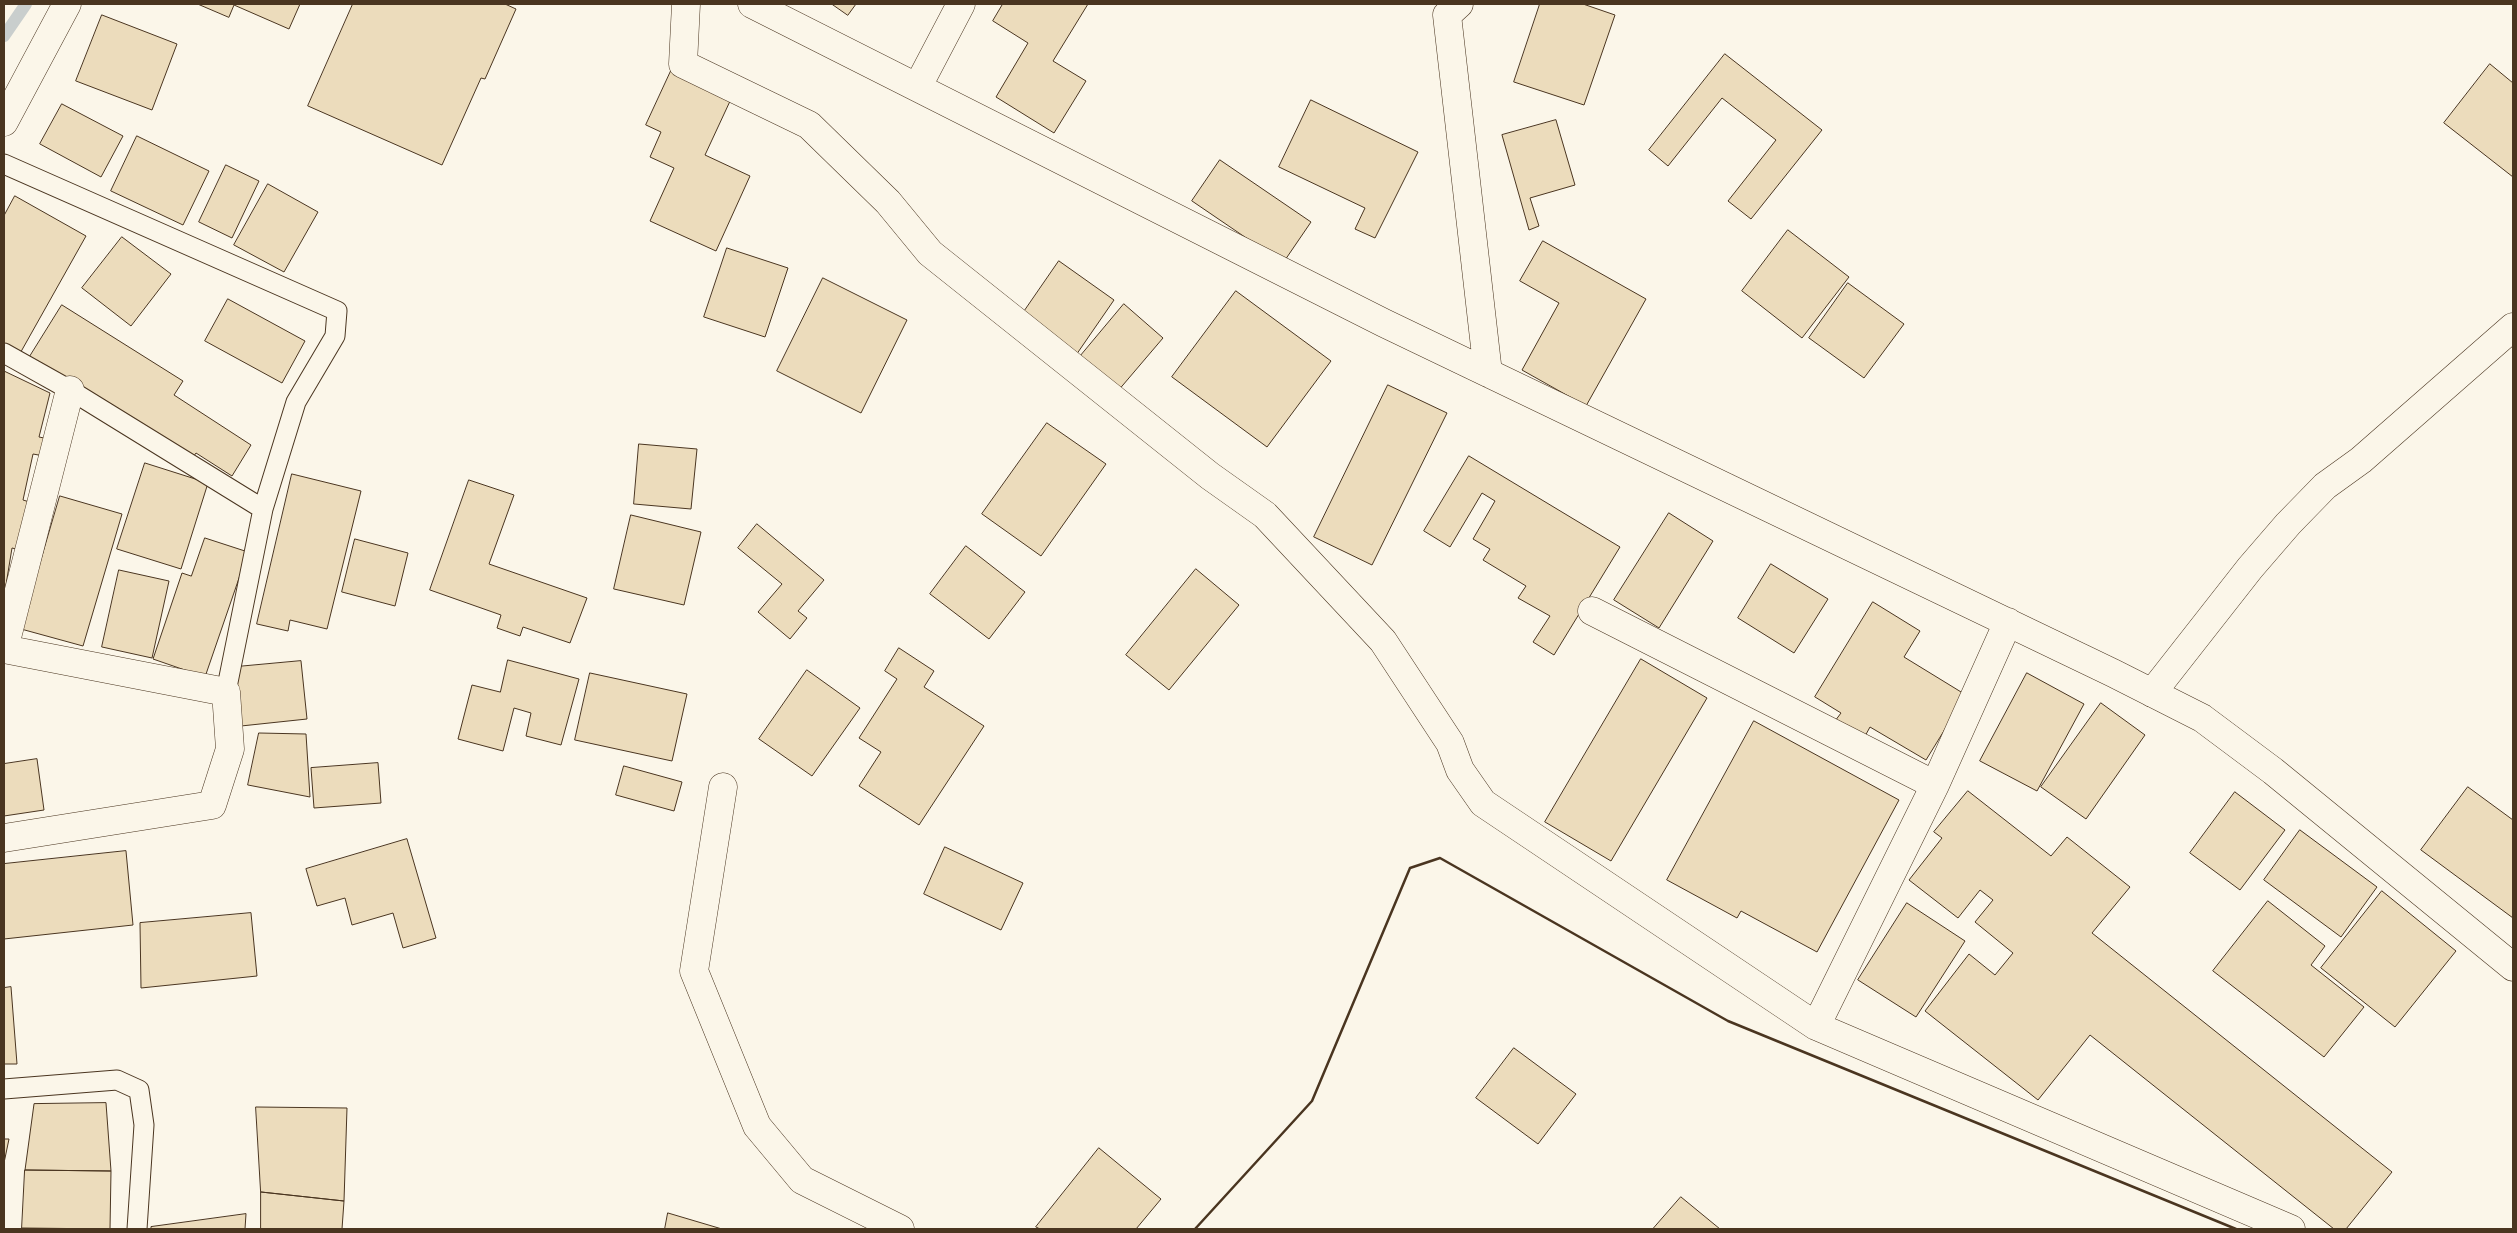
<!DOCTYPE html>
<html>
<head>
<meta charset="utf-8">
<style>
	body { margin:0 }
	#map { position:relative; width:2517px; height:1233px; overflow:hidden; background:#fbf6e9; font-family:"Open Sans",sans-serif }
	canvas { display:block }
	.frame { position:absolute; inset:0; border:5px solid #4a3520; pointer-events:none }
</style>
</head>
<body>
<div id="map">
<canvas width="2517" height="1233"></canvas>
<div class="frame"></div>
</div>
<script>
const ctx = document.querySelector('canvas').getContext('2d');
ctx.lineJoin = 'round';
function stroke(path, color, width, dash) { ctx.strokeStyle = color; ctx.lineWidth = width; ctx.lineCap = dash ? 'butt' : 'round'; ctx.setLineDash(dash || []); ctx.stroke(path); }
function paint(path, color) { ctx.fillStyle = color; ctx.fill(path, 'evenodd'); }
stroke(new Path2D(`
	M 4,36 L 26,4`), '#c9cecd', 12);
const building = new Path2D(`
	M 198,4 L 300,4 L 289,29 L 234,5 L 229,17 Z
	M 353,4 L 505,4 L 516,9 L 485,79 L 481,78 L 442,165 L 308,106 Z
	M 832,4 L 856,4 L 848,15 Z
	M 1003,4 L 1088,4 L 1053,61 L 1086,81 L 1054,133 L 996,97 L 1028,43 L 993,21 Z
	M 1540,4 L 1583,4 L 1615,15 L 1584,105 L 1514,82 Z
	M 102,15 L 177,44 L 152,110 L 76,81 Z
	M 1725,54 L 1822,130 L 1751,219 L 1728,201 L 1776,140 L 1722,98 L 1668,166 L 1649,150 Z
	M 2490,64 L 2513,83 L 2513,177 L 2444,123 Z
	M 671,71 L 731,99 L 705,155 L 750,176 L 716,251 L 650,221 L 674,168 L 650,157 L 661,132 L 646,125 Z
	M 1311,100 L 1418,152 L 1375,238 L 1355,229 L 1365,208 L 1279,167 Z
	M 62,104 L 123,136 L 101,177 L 40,144 Z
	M 1556,120 L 1575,185 L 1530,198 L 1539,226 L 1529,230 L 1502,135 Z
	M 137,136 L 209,171 L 183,225 L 111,191 Z
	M 1220,160 L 1311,222 L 1283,263 L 1192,201 Z
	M 226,165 L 259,181 L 232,238 L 199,222 Z
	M 268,184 L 318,212 L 284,272 L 234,245 Z
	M 15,196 L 86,236 L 18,357 L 4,349 L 4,216 Z
	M 1788,230 L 1849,277 L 1802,338 L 1742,291 Z
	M 122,237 L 171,274 L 131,326 L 82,288 Z
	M 1543,241 L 1646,299 L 1586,406 L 1522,370 L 1559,303 L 1520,281 Z
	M 727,248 L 788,268 L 765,337 L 704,317 Z
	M 1059,261 L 1114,300 L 1074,358 L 1019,319 Z
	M 823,278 L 907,320 L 861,413 L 777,371 Z
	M 1848,283 L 1904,324 L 1864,378 L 1809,338 Z
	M 1236,291 L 1331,361 L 1267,447 L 1172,377 Z
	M 228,299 L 305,341 L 282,383 L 205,341 Z
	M 1124,304 L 1163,338 L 1117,392 L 1078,359 Z
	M 62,305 L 183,381 L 174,395 L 251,445 L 232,476 L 196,453 L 191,460 L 29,358 Z
	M 4,371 L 50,393 L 39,437 L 49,439 L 44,456 L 33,454 L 23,500 L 33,503 L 24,551 L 12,548 L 4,597 Z
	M 1388,385 L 1447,413 L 1372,565 L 1314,537 Z
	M 1047,423 L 1106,464 L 1041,556 L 982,514 Z
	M 639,444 L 697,449 L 691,509 L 634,504 Z
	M 1469,456 L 1620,547 L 1554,655 L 1533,642 L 1550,616 L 1518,598 L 1526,586 L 1483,560 L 1490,549 L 1473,539 L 1495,501 L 1482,493 L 1450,547 L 1424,531 Z
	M 145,463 L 208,483 L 181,569 L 117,549 Z
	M 292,474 L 361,491 L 327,629 L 290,620 L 288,631 L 257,624 Z
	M 469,480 L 514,495 L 489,564 L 587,598 L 570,643 L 523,627 L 520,636 L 497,628 L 501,615 L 430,590 Z
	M 60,496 L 122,514 L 83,646 L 21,629 Z
	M 1669,513 L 1713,541 L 1659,628 L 1614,600 Z
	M 631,515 L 701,532 L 684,605 L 614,589 Z
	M 757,524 L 824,580 L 798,611 L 807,618 L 790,639 L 758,612 L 782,584 L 738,548 Z
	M 205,538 L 248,552 L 205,677 L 153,659 L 182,573 L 191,576 Z
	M 355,539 L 408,553 L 395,606 L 342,592 Z
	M 966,546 L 1025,592 L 989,639 L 930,594 Z
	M 1771,564 L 1828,599 L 1794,653 L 1738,618 Z
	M 1196,569 L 1239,605 L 1169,690 L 1126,655 Z
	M 119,570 L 169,581 L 152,658 L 102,647 Z
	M 1873,602 L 1920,631 L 1904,657 L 1966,695 L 1926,760 L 1870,727 L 1864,738 L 1835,721 L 1841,713 L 1815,697 Z
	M 899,648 L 934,671 L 924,687 L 984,726 L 919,825 L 859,786 L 881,752 L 859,738 L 897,679 L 885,671 Z
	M 1641,659 L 1707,698 L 1611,861 L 1545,822 Z
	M 508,660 L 579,679 L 561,745 L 526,736 L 531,713 L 514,708 L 503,751 L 458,739 L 472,685 L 500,692 Z
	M 301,661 L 307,719 L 241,726 L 236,667 Z
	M 807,670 L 860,708 L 812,776 L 759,739 Z
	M 590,673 L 687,694 L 672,761 L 575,740 Z
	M 2027,673 L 2084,704 L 2037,791 L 1980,761 Z
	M 2101,703 L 2145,735 L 2086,819 L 2041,787 Z
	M 1754,721 L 1899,800 L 1817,952 L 1741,911 L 1737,918 L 1667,880 Z
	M 259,733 L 306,734 L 310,797 L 248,785 Z
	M 37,759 L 44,810 L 4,816 L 4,764 Z
	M 378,763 L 381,803 L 314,808 L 311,768 Z
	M 624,766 L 682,782 L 674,811 L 616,795 Z
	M 2468,787 L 2513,820 L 2513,918 L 2421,850 Z
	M 1968,791 L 2051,856 L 2067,837 L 2130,887 L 2092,933 L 2392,1172 L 2346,1229 L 2334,1229 L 2090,1035 L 2038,1100 L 1925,1011 L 1969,954 L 1995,975 L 2013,953 L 1975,922 L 1993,900 L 1980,890 L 1958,918 L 1909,880 L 1942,838 L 1934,832 Z
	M 2235,792 L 2285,830 L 2240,890 L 2190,853 Z
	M 2300,830 L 2377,887 L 2341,937 L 2264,880 Z
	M 407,839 L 436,938 L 403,948 L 393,913 L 352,925 L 345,898 L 317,906 L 306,869 Z
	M 945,847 L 1023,883 L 1001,930 L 924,894 Z
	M 126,851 L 133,925 L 4,939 L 4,864 Z
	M 2382,891 L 2456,951 L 2395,1027 L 2321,968 Z
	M 2268,901 L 2325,946 L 2311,965 L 2364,1007 L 2324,1057 L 2213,971 Z
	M 1907,903 L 1965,941 L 1916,1017 L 1858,980 Z
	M 251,913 L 257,976 L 141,988 L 140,923 Z
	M 11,987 L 17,1064 L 4,1064 L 4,988 Z
	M 1514,1048 L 1576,1094 L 1538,1144 L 1476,1098 Z
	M 106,1103 L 111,1171 L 25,1170 L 34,1104 Z
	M 256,1107 L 347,1108 L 344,1201 L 261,1192 Z
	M 4,1139 L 9,1139 L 4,1163 Z
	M 1099,1148 L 1161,1199 L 1136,1229 L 1040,1229 L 1036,1227 Z
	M 25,1170 L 111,1171 L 110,1229 L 22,1228 Z
	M 261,1192 L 344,1201 L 342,1229 L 261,1229 Z
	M 1681,1197 L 1720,1229 L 1653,1229 Z
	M 668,1213 L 722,1229 L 665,1229 Z
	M 246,1214 L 245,1229 L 151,1229 L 151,1227 Z`);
paint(building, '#ecdcbc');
stroke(building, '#4a3520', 1);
const service = new Path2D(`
	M 4,164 L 337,311 L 335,336 L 296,402 L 263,509 L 226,692
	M 4,353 L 70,390 L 263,509
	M 4,1089 L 117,1080 L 139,1090 L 144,1125 L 137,1229`);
const minor = new Path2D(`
	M 686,4 L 683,64 L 809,125 L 888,202 L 930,253 L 1210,476 L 1265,515 L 1383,641 L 1450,743 L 1460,770 L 1483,803 L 1816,1026 L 2291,1229
	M 752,4 L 1384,323 L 2113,673 L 2202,718 L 2273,771 L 2513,967
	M 1459,4 L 1447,15 L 1488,373
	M 918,86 L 961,4
	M 4,122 L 67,4
	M 1592,611 L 1935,785
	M 4,649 L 226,692 L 230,749 L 212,805 L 4,838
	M 4,649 L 70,390
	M 2152,693 L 2250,568 L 2288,524 L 2325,486 L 2361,460 L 2513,327
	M 723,787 L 694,971 L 757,1126 L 802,1180 L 900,1229
	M 1816,1026 L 1935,785 L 2008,622`);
stroke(service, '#4a3520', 21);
stroke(minor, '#4a3520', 29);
stroke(service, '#fbf6e9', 19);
stroke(minor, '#fbf6e9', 28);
stroke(new Path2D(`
	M 1195,1229 L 1312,1101 L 1410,868 L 1440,858 L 1728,1021 L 2236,1229`), '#4a3520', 2.5);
</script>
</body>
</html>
